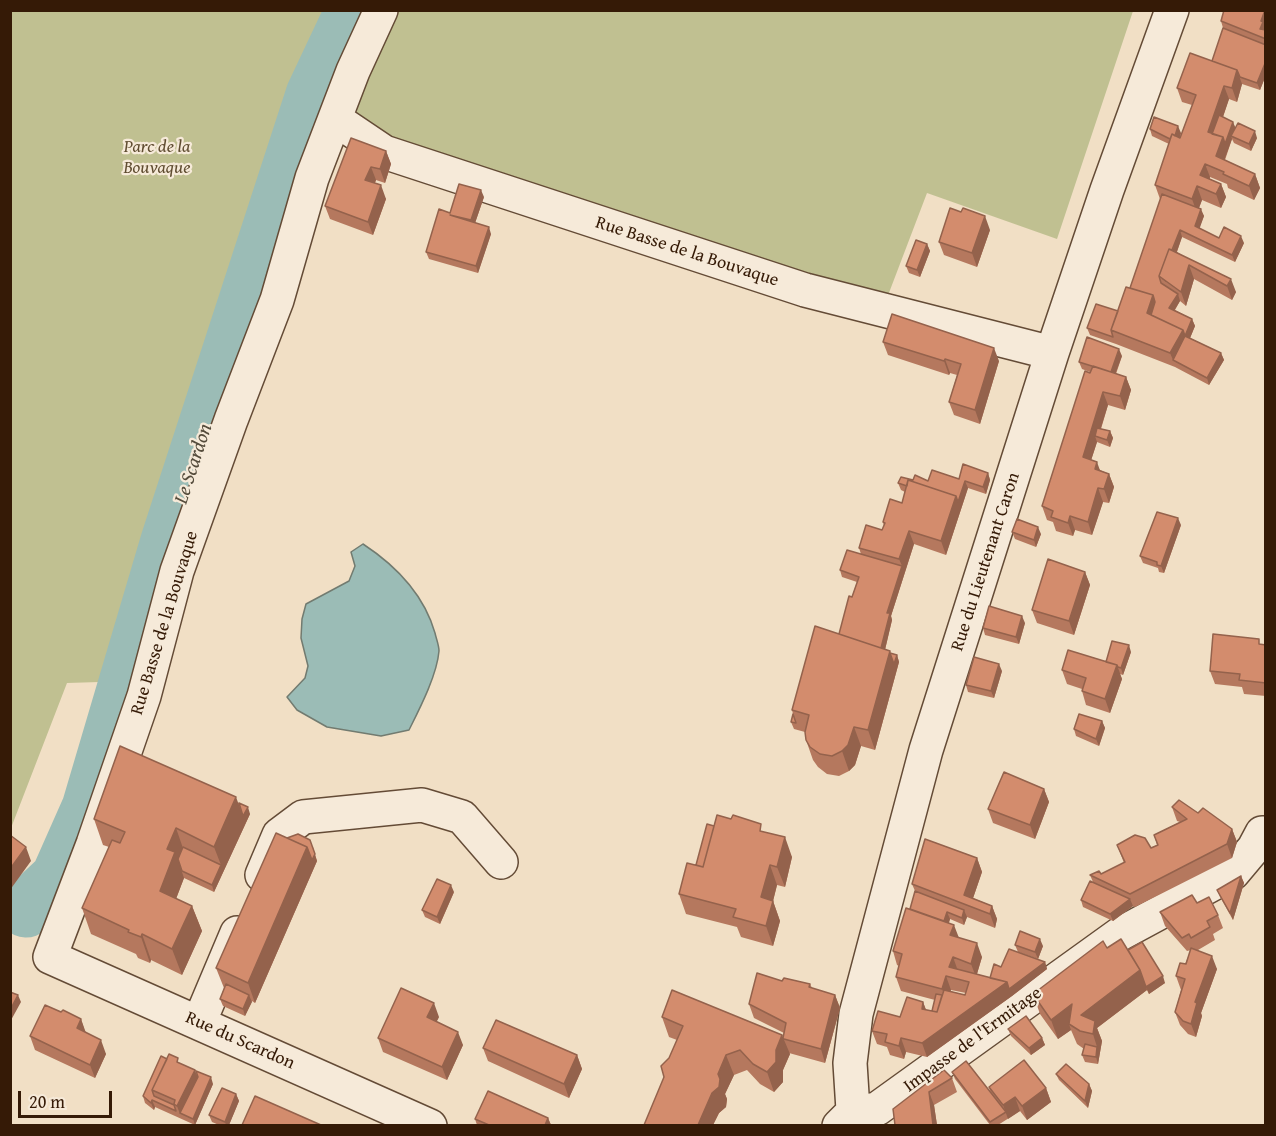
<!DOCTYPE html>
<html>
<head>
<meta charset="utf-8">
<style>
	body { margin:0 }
	#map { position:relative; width:1276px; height:1136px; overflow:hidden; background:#f1dfc5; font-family:"Gentium Book Plus",serif }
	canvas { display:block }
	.frame { position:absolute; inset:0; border:12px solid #351a06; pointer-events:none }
	.scale { position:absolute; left:18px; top:1091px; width:94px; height:27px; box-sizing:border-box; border:3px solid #351a06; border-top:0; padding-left:8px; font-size:18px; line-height:21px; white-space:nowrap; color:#351a06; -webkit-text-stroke:4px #f6ead9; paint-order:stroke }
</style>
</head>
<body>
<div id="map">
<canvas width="1276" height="1136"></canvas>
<div class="frame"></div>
<div class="scale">20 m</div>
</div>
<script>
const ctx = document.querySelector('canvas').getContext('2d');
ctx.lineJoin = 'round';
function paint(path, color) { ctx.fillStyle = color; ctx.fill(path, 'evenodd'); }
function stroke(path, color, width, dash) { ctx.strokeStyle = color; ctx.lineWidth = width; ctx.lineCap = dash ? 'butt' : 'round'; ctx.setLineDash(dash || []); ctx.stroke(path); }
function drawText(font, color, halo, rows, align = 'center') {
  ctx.font = font + ' "Gentium Book Plus",serif'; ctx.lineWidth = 4.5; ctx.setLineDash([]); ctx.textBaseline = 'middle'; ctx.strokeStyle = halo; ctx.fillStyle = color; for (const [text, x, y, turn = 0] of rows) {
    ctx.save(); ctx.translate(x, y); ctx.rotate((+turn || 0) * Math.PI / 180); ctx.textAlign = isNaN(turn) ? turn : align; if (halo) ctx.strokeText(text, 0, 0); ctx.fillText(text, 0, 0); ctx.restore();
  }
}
paint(new Path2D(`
	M 11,11 L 1133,11 L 1057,239 L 927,193 L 887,298 L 319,133 L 132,681 L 67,683 L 11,828 Z`), '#c0c091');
const water = new Path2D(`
	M 363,544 C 395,565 424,595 435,633 C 436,638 439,645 439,651 C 437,675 420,708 409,730 L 381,736 L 327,727 L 297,710 L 287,697 L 305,678 L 308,666 L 301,638 L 302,619 L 306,604 L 349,581 L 355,566 L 351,552 Z`);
paint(water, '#9bbcb6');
stroke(water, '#727b70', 1.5);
stroke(new Path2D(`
	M 26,909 L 59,878 L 90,808 L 169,541 L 314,95 L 354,10`), '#9bbcb6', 57);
const minor = new Path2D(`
	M 381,10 L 353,71 L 312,178 L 277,300 L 231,420 L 177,571 L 144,696 L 93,844 L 50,957 L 430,1126
	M 335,119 L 384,152 L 805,290 L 1052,353
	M 262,875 L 279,835 L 303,817 L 422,805 L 462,817 L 501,862
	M 199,1023 L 237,933
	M 839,1126 L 852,1113 L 877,1109 L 1120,934 L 1233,873 L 1254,848 L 1262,833
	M 854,1126 L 850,1063 L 856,1014 L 926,750 L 1052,353 L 1107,190 L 1172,10`);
stroke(minor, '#644b36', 36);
stroke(minor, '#f6ead9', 33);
paint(new Path2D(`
	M 1266,10 L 1266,75 L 1260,90 L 1242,84 L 1237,102 L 1229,99 L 1223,117 L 1233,122 L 1235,128 L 1257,138 L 1251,151 L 1234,143 L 1232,139 L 1225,160 L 1255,174 L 1260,188 L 1254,200 L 1228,188 L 1227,184 L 1210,177 L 1210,179 L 1221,184 L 1226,197 L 1221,208 L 1202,200 L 1199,208 L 1204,216 L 1199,228 L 1219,238 L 1244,243 L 1235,262 L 1182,237 L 1177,252 L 1236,292 L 1232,300 L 1194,279 L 1186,306 L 1180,301 L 1175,310 L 1192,319 L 1195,326 L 1190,338 L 1221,353 L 1224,360 L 1209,385 L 1175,367 L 1116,344 L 1090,335 L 1087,328 L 1118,311 L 1130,288 L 1161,199 L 1160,199 L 1155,185 L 1169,144 L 1152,136 L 1150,129 L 1181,133 L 1180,138 L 1192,105 L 1182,102 L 1177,88 L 1212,61 L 1223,28 L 1221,21 Z
	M 386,151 L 391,164 L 385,183 L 376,180 L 375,183 L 386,199 L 373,235 L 330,219 L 325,206 Z
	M 484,197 L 475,223 L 491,234 L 478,273 L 429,259 L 426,252 L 450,213 Z
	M 990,230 L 977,267 L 944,255 L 939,242 Z
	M 927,244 L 930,251 L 920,277 L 909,273 L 906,266 Z
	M 883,342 L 999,361 L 980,424 L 954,415 L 949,402 L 957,375 L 950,373 L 949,375 L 888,355 Z
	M 1122,356 L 1116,374 L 1126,377 L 1131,390 L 1125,410 L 1108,405 L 1101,429 L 1110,431 L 1113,438 L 1110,447 L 1097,442 L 1091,460 L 1100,470 L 1109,474 L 1114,487 L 1109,503 L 1103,502 L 1092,535 L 1075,530 L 1073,536 L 1056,531 L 1053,522 L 1047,520 L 1042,506 L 1090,372 L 1082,369 L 1079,362 Z
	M 988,473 L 990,480 L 986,494 L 968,488 L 946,555 L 914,544 L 891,616 L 892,620 L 885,650 L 890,653 L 897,655 L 899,662 L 875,750 L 861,746 L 855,765 L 849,771 L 839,776 L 827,774 L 818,767 L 813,760 L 806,740 L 805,732 L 794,729 L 791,722 L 793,714 L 792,710 L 839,634 L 852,597 L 857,582 L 842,577 L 840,570 L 861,554 L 859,548 L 882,530 L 884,526 L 883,522 L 902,503 L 905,492 L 901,490 L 898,483 L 913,480 L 928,481 L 959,479 Z
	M 1181,525 L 1164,573 L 1159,572 L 1158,568 L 1143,563 L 1140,556 Z
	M 1012,532 L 1041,534 L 1036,547 L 1015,539 Z
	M 1085,572 L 1090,585 L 1074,635 L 1037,623 L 1032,610 Z
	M 1025,623 L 1019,644 L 985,635 L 983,628 Z
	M 1261,644 L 1266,645 L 1266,696 L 1244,694 L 1242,687 L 1215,684 L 1210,671 Z
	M 1131,652 L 1123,675 L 1120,674 L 1122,679 L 1110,713 L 1086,705 L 1082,691 L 1082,689 L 1067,684 L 1062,670 L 1106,662 Z
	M 1002,671 L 994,698 L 968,692 L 966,685 Z
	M 1102,721 L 1105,728 L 1099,746 L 1076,736 L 1074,729 Z
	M 1044,789 L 1049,802 L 1035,839 L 993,823 L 988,809 Z
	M 239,803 L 250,814 L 214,892 L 184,878 L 176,899 L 192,906 L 202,931 L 182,975 L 151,960 L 150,963 L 138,958 L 136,954 L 91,934 L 82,908 L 109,847 L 103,845 L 94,819 Z
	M 1172,807 L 1198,813 L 1232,829 L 1237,842 L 1232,858 L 1135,907 L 1133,906 L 1113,921 L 1083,907 L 1081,900 L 1093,882 L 1090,875 L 1101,874 L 1124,863 L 1117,845 L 1151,848 L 1157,845 L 1154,835 L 1180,822 L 1177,821 Z
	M 714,826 L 764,832 L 792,857 L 785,887 L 777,885 L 773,901 L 780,921 L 773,946 L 741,937 L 737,927 L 686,914 L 679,894 L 696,865 Z
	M 313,847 L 317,861 L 255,1003 L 252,1001 L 245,1016 L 223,1006 L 220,999 L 224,988 L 216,968 Z
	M 977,858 L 982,872 L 973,898 L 992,906 L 997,919 L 995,928 L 967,917 L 964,925 L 950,919 L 949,923 L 959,938 L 982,957 L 977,974 L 990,978 L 1001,967 L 1045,962 L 1047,969 L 1012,996 L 927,1057 L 906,1052 L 904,1059 L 890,1055 L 887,1047 L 877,1044 L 872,1031 L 900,1017 L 923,1002 L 926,1010 L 932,1011 L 935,1000 L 901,991 L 896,977 L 899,966 L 897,965 L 893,951 L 910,909 L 915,891 L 912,884 ZM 951,990 L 966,993 L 965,995 L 950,991 Z
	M 1241,876 L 1244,883 L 1233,920 L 1220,897 L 1217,890 Z
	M 454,892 L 440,924 L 425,917 L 422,910 Z
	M 1197,903 L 1218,915 L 1223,928 L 1213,934 L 1215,940 L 1198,950 L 1217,969 L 1201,1013 L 1202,1016 L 1196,1037 L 1188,1034 L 1180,1025 L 1175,1012 L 1181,990 L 1176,976 L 1185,964 L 1191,950 L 1187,951 L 1165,926 L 1160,912 Z
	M 1015,945 L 1043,946 L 1038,959 L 1018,952 Z
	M 1107,948 L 1128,950 L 1165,983 L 1149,994 L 1147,990 L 1097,1028 L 1102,1041 L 1098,1064 L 1085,1062 L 1082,1055 L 1084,1049 L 1077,1044 L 1071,1030 L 1058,1039 L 1040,1014 L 1033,994 Z
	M 782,981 L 810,984 L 812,988 L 835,995 L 840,1008 L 825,1063 L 789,1053 L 790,1054 L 783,1070 L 783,1082 L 774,1092 L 760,1084 L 747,1070 L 734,1075 L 725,1094 L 727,1099 L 726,1107 L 719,1113 L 713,1125 L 644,1125 L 664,1077 L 669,1058 L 677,1040 L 669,1037 L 662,1017 L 782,1035 L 783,1038 L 784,1033 L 754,1018 L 749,1004 Z
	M 61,1012 L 81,1019 L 85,1032 L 106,1054 L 95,1078 L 35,1050 L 30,1036 Z
	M 439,1017 L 436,1022 L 463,1045 L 447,1080 L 383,1052 L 378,1038 Z
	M 1008,1029 L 1042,1038 L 1045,1045 L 1031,1055 L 1011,1036 Z
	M 483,1048 L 577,1055 L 582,1069 L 569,1098 L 488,1061 Z
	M 181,1064 L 213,1084 L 195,1125 L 155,1107 L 154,1110 L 145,1103 L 143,1096 Z
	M 952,1072 L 991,1094 L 989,1087 L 1046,1088 L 1051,1102 L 1027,1120 L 1020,1111 L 998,1125 L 990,1125 L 955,1079 Z
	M 1056,1074 L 1089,1084 L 1092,1091 L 1088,1108 L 1059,1080 Z
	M 952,1078 L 957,1092 L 934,1105 L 937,1125 L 895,1125 L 893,1109 Z
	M 236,1094 L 239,1101 L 229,1125 L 219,1125 L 212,1122 L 209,1115 Z
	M 548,1118 L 551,1125 L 477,1125 L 475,1119 Z`), '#b5785e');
paint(new Path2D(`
	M 1265,10 L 1266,10 L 1266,39 L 1260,29 L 1261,21 Z
	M 1266,61 L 1266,75 L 1260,90 L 1257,83 Z
	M 1237,70 L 1242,84 L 1237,102 L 1232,88 Z
	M 1224,86 L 1229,99 L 1215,140 L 1208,132 Z
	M 1233,122 L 1236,129 L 1231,136 L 1232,139 L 1221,169 L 1216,156 L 1223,137 Z
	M 1178,126 L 1181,133 L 1176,148 L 1174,141 Z
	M 1255,131 L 1257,138 L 1251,151 L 1249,144 Z
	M 386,151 L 391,164 L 385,183 L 380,169 Z
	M 1205,164 L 1210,177 L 1205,188 L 1200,175 Z
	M 371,167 L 376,180 L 370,194 L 365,180 Z
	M 1255,174 L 1260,188 L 1254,200 L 1249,186 Z
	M 1221,184 L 1226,197 L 1221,208 L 1216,194 Z
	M 381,185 L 386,199 L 373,235 L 368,222 Z
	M 1197,186 L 1202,200 L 1197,213 L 1192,199 Z
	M 481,190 L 484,197 L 474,226 L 471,220 Z
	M 1201,209 L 1204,216 L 1198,233 L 1195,226 Z
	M 985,216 L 990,230 L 977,267 L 972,253 Z
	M 489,227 L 491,234 L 478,273 L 476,266 Z
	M 1180,230 L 1182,237 L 1166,282 L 1162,279 Z
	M 1241,236 L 1244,243 L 1235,262 L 1232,255 Z
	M 927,244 L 930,251 L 920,277 L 917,270 Z
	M 1189,265 L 1194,279 L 1186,306 L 1181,292 Z
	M 1231,279 L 1236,292 L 1232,300 L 1227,286 Z
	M 1178,294 L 1180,301 L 1172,314 L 1169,308 Z
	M 1153,295 L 1158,309 L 1153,322 L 1147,313 Z
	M 1192,319 L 1195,326 L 1188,343 L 1173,360 L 1170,353 L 1183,330 Z
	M 994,348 L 999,361 L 980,424 L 975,410 Z
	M 1119,349 L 1122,356 L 1113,380 L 1111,373 Z
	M 1221,353 L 1224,360 L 1209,385 L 1207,378 Z
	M 945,359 L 950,373 L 949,375 L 944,361 Z
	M 1126,377 L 1131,390 L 1125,410 L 1120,396 Z
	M 1103,392 L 1108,405 L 1098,437 L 1095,436 L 1097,442 L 1088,470 L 1083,457 Z
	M 1110,431 L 1113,438 L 1110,447 L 1107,440 Z
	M 1097,462 L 1102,476 L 1095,469 Z
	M 988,473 L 990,480 L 986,494 L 983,487 Z
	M 1109,474 L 1114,487 L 1109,503 L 1104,489 Z
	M 965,481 L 968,488 L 946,555 L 941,541 L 956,496 Z
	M 1098,488 L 1103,502 L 1092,535 L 1088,522 Z
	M 1070,516 L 1075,530 L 1073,536 L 1068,523 Z
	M 1178,518 L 1181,525 L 1164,573 L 1161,566 Z
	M 1038,527 L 1041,534 L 1036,547 L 1034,540 Z
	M 909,531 L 914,544 L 891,616 L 892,620 L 883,658 L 880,651 L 887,613 L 902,566 L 899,559 Z
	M 1085,572 L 1090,585 L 1074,635 L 1069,621 Z
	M 1022,616 L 1025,623 L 1019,644 L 1016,637 Z
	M 1129,645 L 1131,652 L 1123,675 L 1121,668 Z
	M 890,651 L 894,664 L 897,655 L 899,662 L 875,750 L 868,730 Z
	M 999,664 L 1002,671 L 994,698 L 991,691 Z
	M 1117,665 L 1122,679 L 1110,713 L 1105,699 Z
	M 1102,721 L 1105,728 L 1099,746 L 1096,739 Z
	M 854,727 L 861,746 L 855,765 L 849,771 L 842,751 Z
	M 1044,789 L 1049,802 L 1035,839 L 1030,825 Z
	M 236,797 L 243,816 L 248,807 L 250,814 L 214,892 L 212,885 L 221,865 L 214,847 Z
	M 176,828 L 185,854 L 180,866 L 184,878 L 169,917 L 160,891 L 167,849 Z
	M 1232,829 L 1237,842 L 1232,858 L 1227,844 Z
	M 785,837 L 792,857 L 785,887 L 777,867 Z
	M 310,840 L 317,861 L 255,1003 L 248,983 Z
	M 26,847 L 31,861 L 10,890 L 10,869 Z
	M 977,858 L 982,872 L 970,907 L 964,895 Z
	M 770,865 L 777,885 L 773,901 L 780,921 L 773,946 L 766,926 L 761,897 Z
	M 1241,876 L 1244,883 L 1233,920 L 1230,913 Z
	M 451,885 L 454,892 L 440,924 L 437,917 Z
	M 1130,899 L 1133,906 L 1113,921 L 1110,914 Z
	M 192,906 L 202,931 L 182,975 L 172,949 Z
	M 992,906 L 997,919 L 995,928 L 990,914 Z
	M 964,910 L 967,917 L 964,925 L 962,918 Z
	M 947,912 L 950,919 L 945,933 L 943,926 Z
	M 954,925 L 959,938 L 950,935 Z
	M 142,934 L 151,960 L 150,963 L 141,937 Z
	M 1040,939 L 1043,946 L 1038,959 L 1035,952 Z
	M 977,943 L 982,957 L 976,977 L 971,964 Z
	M 1212,956 L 1217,969 L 1201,1013 L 1202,1016 L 1196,1037 L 1191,1024 L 1195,1002 Z
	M 953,957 L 958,971 L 949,967 Z
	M 1045,962 L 1047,969 L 1012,996 L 927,1057 L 922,1043 L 1007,982 Z
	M 1140,970 L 1147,990 L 1097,1028 L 1102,1041 L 1098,1064 L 1096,1057 L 1097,1047 L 1093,1034 L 1081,1015 Z
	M 946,976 L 951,990 L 948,1001 L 946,999 L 942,989 Z
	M 1163,976 L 1165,983 L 1149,994 L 1146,987 Z
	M 18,995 L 21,1002 L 10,1022 L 10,1010 Z
	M 249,995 L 252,1002 L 245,1016 L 243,1009 Z
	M 835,995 L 840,1008 L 825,1063 L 821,1049 Z
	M 923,1002 L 928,1015 L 922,1009 Z
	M 434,1003 L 439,1017 L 432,1031 L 427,1017 Z
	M 1072,1004 L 1069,1024 L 1071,1030 L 1058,1039 L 1051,1020 Z
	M 81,1019 L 86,1033 L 77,1028 Z
	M 458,1032 L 463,1045 L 447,1080 L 442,1067 Z
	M 782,1035 L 790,1054 L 783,1070 L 783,1082 L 774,1092 L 767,1072 Z
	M 901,1038 L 906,1052 L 904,1059 L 899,1046 Z
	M 1042,1038 L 1045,1045 L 1031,1055 L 1029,1048 Z
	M 101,1040 L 106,1054 L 95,1078 L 90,1065 Z
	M 577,1055 L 582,1069 L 569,1098 L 564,1084 Z
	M 726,1055 L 734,1075 L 725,1094 L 727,1099 L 726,1107 L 719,1113 L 713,1125 L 698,1125 Z
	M 195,1070 L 200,1084 L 180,1114 L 177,1106 Z
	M 211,1077 L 213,1084 L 195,1125 L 193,1119 Z
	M 1089,1084 L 1092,1091 L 1088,1108 L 1085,1101 Z
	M 1046,1088 L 1051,1102 L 1027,1120 L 1022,1106 Z
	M 929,1092 L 934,1105 L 937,1125 L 933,1125 Z
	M 236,1094 L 239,1101 L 229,1125 L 226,1125 L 225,1122 Z
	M 1015,1097 L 1020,1111 L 1008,1119 L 1003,1105 Z
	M 152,1100 L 155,1107 L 154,1110 L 151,1103 Z
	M 548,1118 L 551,1125 L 545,1125 Z`), '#94624c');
const building = new Path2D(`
	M 1224,10 L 1265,10 L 1261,21 L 1263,22 L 1260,29 L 1266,30 L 1266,39 L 1221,21 Z
	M 1223,28 L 1266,45 L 1266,61 L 1257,83 L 1240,77 L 1237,70 L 1212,61 Z
	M 1190,53 L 1237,70 L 1232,88 L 1224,86 L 1208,132 L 1223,137 L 1216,156 L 1255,174 L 1249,186 L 1223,174 L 1224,172 L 1205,164 L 1200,175 L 1221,184 L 1216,194 L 1197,186 L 1192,199 L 1155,185 L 1172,134 L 1180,138 L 1196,95 L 1177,88 Z
	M 1219,115 L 1233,122 L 1225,144 L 1223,137 L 1212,134 Z
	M 1154,117 L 1178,126 L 1175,136 L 1172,134 L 1170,139 L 1150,129 Z
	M 1238,123 L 1255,131 L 1249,144 L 1231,136 Z
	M 351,138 L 386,151 L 380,169 L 371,167 L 365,180 L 381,185 L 368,222 L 325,206 Z
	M 459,184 L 481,190 L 471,220 L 450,215 L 489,227 L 476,266 L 426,252 L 439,209 L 450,213 Z
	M 1162,194 L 1201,209 L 1195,226 L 1219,238 L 1224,227 L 1241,236 L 1232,255 L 1180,230 L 1172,250 L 1169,249 L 1159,276 L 1161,283 L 1178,294 L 1169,308 L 1192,319 L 1185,336 L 1183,330 L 1151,315 L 1155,302 L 1153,295 L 1130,288 Z
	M 950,208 L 961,212 L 963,208 L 985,216 L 972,253 L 939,242 Z
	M 916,240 L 927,244 L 917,270 L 906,266 Z
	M 1169,249 L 1231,279 L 1227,286 L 1189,265 L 1181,292 L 1159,276 Z
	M 1126,287 L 1153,295 L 1147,313 L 1183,330 L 1170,353 L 1111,330 Z
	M 1096,304 L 1118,311 L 1111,330 L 1113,337 L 1087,328 Z
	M 892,314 L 994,348 L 975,410 L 949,402 L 961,364 L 945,359 L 944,361 L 883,342 Z
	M 1185,336 L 1221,353 L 1207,378 L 1173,360 Z
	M 1087,337 L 1119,349 L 1111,372 L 1079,362 Z
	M 1093,366 L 1126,377 L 1120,396 L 1103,392 L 1083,457 L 1097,462 L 1095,469 L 1109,474 L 1104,489 L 1098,488 L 1088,522 L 1070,516 L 1068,523 L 1051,517 L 1053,511 L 1042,506 L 1085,371 L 1090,373 Z
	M 1097,428 L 1110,431 L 1107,440 L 1095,436 Z
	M 963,464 L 988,473 L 983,487 L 965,481 L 958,502 L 956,496 L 908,480 L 907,486 L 898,483 L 901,477 L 913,480 L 915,475 L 928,481 L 932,470 L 959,479 Z
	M 908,480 L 956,496 L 941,541 L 909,531 L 899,559 L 859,548 L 866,525 L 882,530 L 885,523 L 883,522 L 890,499 L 902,503 Z
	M 1157,512 L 1178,518 L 1161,566 L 1157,565 L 1157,562 L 1140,556 Z
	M 1017,519 L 1038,527 L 1034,540 L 1012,532 Z
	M 847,550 L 902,566 L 887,613 L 890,613 L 881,648 L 839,634 L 849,596 L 852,597 L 859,577 L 840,570 Z
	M 1048,559 L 1085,572 L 1069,621 L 1032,610 Z
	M 989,606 L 1022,616 L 1016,637 L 983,628 Z
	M 815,626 L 890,651 L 868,730 L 854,727 L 848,745 L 842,751 L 832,756 L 820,754 L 810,747 L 806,740 L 805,732 L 809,715 L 792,710 Z
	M 1213,634 L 1259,639 L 1259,644 L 1266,645 L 1266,683 L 1239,680 L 1240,674 L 1210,671 Z
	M 1112,641 L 1129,645 L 1121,668 L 1118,667 L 1117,665 L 1106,662 Z
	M 1068,650 L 1117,665 L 1105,699 L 1082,691 L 1086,678 L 1062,670 Z
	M 890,653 L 897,655 L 894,664 Z
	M 974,657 L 999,664 L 991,691 L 966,685 Z
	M 793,714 L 796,723 L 791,722 Z
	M 1079,714 L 1102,721 L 1096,739 L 1074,729 Z
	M 120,746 L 236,797 L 214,847 L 176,828 L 167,849 L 175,852 L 160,891 L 192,906 L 172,949 L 142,934 L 141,937 L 128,932 L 129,930 L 82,908 L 112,840 L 120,843 L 125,832 L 94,819 Z
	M 1004,772 L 1044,789 L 1030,825 L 988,809 Z
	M 1179,800 L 1198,813 L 1203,808 L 1232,829 L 1227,844 L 1130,894 L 1090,875 L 1099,871 L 1101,874 L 1125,862 L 1117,845 L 1135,835 L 1145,838 L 1151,848 L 1158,845 L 1154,835 L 1187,819 L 1172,807 Z
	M 239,803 L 248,807 L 243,816 Z
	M 717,815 L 731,819 L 733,815 L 761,824 L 760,831 L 785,837 L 777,867 L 770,865 L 761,897 L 773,901 L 766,926 L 733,917 L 736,909 L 679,894 L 687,863 L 703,867 Z
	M 707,824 L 714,826 L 703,867 L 696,865 Z
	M 276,833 L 307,847 L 248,983 L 216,968 Z
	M 298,834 L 310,840 L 315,854 L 312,860 L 307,847 L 287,838 Z
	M 10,835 L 26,847 L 10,869 Z
	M 925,839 L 977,858 L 964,895 L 992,906 L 990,914 L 912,884 Z
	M 183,847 L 221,865 L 212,885 L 182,871 L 178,859 Z
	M 1241,876 L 1230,913 L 1217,890 Z
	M 437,879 L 451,885 L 437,917 L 422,910 Z
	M 1090,881 L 1130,899 L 1110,914 L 1081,900 Z
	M 915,891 L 964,910 L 962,918 L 947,912 L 944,921 L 910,909 Z
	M 1192,895 L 1197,903 L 1209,897 L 1218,915 L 1207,921 L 1210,927 L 1191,938 L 1189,934 L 1182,938 L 1160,912 Z
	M 906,908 L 954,925 L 950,935 L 977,943 L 971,964 L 953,957 L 949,967 L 1007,982 L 922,1043 L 901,1038 L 899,1046 L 885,1042 L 887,1034 L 872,1031 L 878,1011 L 900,1017 L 907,997 L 923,1002 L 922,1009 L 937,1012 L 944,990 L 965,995 L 969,982 L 946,976 L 942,989 L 896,977 L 902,954 L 893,951 Z
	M 1020,931 L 1040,939 L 1035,952 L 1015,945 Z
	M 1121,939 L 1140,970 L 1081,1015 L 1095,1021 L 1093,1034 L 1080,1031 L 1069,1024 L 1072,1004 L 1051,1020 L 1033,994 L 1103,941 L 1107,948 Z
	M 1142,942 L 1163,976 L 1146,987 L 1140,970 L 1128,950 Z
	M 1191,948 L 1212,956 L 1195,1002 L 1197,1003 L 1191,1024 L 1183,1021 L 1175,1012 L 1185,979 L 1176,976 L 1180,963 L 1186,964 Z
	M 1009,949 L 1045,962 L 1009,989 L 1007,982 L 990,978 L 994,964 L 1001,967 Z
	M 757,973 L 782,981 L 784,978 L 810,984 L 809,987 L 835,995 L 821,1049 L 784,1039 L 783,1038 L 786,1023 L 749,1004 Z
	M 226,984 L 249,995 L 243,1009 L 220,999 Z
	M 401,988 L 434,1003 L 427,1017 L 458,1032 L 442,1067 L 378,1038 Z
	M 672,990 L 782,1035 L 776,1050 L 776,1062 L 767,1072 L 753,1064 L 740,1050 L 726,1055 L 718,1074 L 720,1079 L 719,1087 L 712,1093 L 698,1125 L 644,1125 L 664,1077 L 661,1066 L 669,1058 L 683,1026 L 662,1017 Z
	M 10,992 L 18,995 L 10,1010 Z
	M 936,994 L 942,995 L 937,1012 L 932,1011 Z
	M 45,1005 L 61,1012 L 63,1010 L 81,1019 L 77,1028 L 101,1040 L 90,1065 L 30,1036 Z
	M 1026,1016 L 1042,1038 L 1029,1048 L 1008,1029 Z
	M 496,1020 L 577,1055 L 564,1084 L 483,1048 Z
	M 1085,1044 L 1097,1047 L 1096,1057 L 1082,1055 Z
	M 169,1054 L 178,1058 L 177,1062 L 195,1070 L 177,1106 L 174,1104 L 175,1100 L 152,1090 Z
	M 161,1056 L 167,1059 L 152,1090 L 154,1096 L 174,1105 L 176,1111 L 152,1100 L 151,1103 L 143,1096 Z
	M 1024,1060 L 1046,1088 L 1022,1106 L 1015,1097 L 1003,1105 L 989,1087 Z
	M 966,1061 L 1006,1112 L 990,1122 L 952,1072 Z
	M 1066,1064 L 1089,1084 L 1085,1101 L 1056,1074 Z
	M 944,1070 L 952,1078 L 929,1092 L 933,1125 L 895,1125 L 893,1109 Z
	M 196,1071 L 211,1077 L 193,1119 L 180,1113 L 198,1077 Z
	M 222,1088 L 236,1094 L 225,1122 L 209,1115 Z
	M 488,1091 L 548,1118 L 545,1125 L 489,1125 L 475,1119 Z
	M 255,1096 L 321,1125 L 242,1125 Z`);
paint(building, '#d38c6d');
stroke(building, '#94624c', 1.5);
drawText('italic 18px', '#5f4c30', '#f6ead9', [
	["Parc de la",157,147],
	["Bouvaque",157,168]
]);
drawText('18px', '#351a06', '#f6ead9', [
	["Rue Basse de la Bouvaque",687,252,18],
	["Rue du Lieutenant Caron",986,562,-72],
	["Rue Basse de la Bouvaque",165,623,-73],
	["Impasse de l'Ermitage",973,1040,-36],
	["Rue du Scardon",240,1041,24]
]);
drawText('italic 20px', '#544b3b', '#f6ead9', [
	["Le Scardon",194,464,-72]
]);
</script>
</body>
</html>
